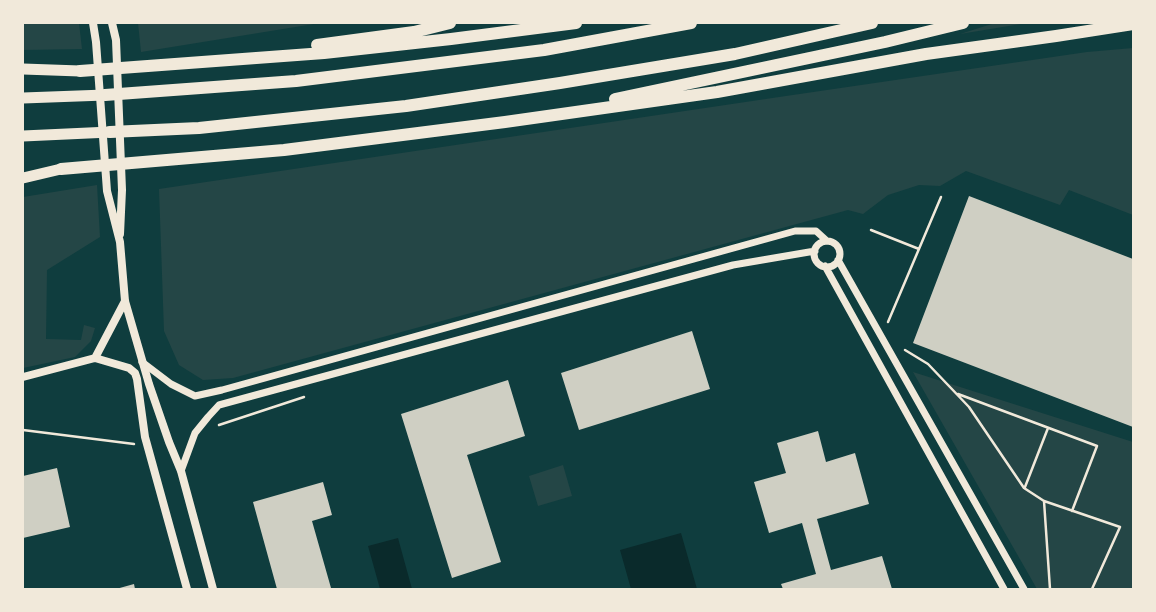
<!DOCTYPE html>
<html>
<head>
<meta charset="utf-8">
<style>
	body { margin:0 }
	#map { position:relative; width:1156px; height:612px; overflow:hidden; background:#0f3d3e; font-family:"Public Sans",sans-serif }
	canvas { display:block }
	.frame { position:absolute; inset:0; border:24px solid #f1e9da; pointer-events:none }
</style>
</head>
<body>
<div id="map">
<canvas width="1156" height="612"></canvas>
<div class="frame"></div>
</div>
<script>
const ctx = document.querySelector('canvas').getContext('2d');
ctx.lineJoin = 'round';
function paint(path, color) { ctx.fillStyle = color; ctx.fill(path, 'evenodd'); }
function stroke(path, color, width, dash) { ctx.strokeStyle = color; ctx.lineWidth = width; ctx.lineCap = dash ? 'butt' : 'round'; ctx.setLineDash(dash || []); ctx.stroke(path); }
paint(new Path2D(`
	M 23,23 L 79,23 L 82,49 L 23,50 Z
	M 138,23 L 320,23 L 141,52 Z
	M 995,23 L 1027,23 L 960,34 Z
	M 1133,48 L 1133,215 L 1069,190 L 1060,205 L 966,171 L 940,186 L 919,185 L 888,195 L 863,214 L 848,210 L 233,378 L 203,380 L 179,365 L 164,331 L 159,189 L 786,96 L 1087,52 Z
	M 97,185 L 100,237 L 47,270 L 46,339 L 81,340 L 84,325 L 95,328 L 91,341 L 75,357 L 23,368 L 23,197 Z
	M 913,372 L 1133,442 L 1133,589 L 1037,589 Z
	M 563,465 L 572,496 L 538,506 L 529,476 Z`), '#244646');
paint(new Path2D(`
	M 681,533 L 697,589 L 631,589 L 620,550 Z
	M 398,538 L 412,589 L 380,589 L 368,546 Z`), '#0a2a2b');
paint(new Path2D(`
	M 969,196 L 1133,259 L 1133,427 L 913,343 Z
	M 692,331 L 710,389 L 579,430 L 561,373 Z
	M 508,380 L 525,436 L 467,455 L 501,562 L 452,578 L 401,414 Z
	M 818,431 L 826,462 L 855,453 L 869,504 L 817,519 L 831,570 L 882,556 L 892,589 L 783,589 L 781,584 L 816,574 L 802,523 L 769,533 L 754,482 L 786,473 L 777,443 Z
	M 57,468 L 70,527 L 23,538 L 23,476 Z
	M 323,482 L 332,515 L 312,521 L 331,588 L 326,589 L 277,589 L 253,502 Z
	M 134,584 L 135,589 L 116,589 Z`), '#cfcfc3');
stroke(new Path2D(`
	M 871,230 L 919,249
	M 888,322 L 941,197
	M 905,350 L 928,364 L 969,407 L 1024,488 L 1044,501 L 1120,527 L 1092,589
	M 958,394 L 1097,446 L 1072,511
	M 219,425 L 304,397
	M 23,430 L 134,444
	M 1025,487 L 1048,428
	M 1044,501 L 1050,589`), '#f1e9da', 2.5);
stroke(new Path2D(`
	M814 254a13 13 0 1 1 26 0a13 13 0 1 1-26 0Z
	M 838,260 L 1024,589
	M 825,266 L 1004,589
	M 142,362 L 171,384 L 195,396 L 222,390 L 795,231 L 816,231 L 827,241
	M 181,471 L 195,433 L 208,417 L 219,405 L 733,265 L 815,251`), '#f1e9da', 7);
stroke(new Path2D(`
	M 93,23 L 96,42 L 107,191 L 120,242 L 125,301 L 149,384 L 169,442 L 181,471 L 213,589
	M 112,23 L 116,40 L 122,190 L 120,234
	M 95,358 L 129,368 L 135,373 L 137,379 L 145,437 L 187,589
	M 23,377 L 95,358 L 125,301`), '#f1e9da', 8);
stroke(new Path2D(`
	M 23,69 L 80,71
	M 23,98 L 105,95
	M 23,136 L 110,132
	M 23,178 L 61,169`), '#f1e9da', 11);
stroke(new Path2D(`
	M 317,45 L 414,32 L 450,23
	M 80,71 L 324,53 L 451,39 L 576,23
	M 105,95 L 296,81 L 544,50 L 691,23
	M 615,99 L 885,42 L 963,23
	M 110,132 L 199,128 L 406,106 L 560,83 L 735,54 L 872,23
	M 61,169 L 284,150 L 505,122 L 717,92 L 926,54 L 1056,36 L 1133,24`), '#f1e9da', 12);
</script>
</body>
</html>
